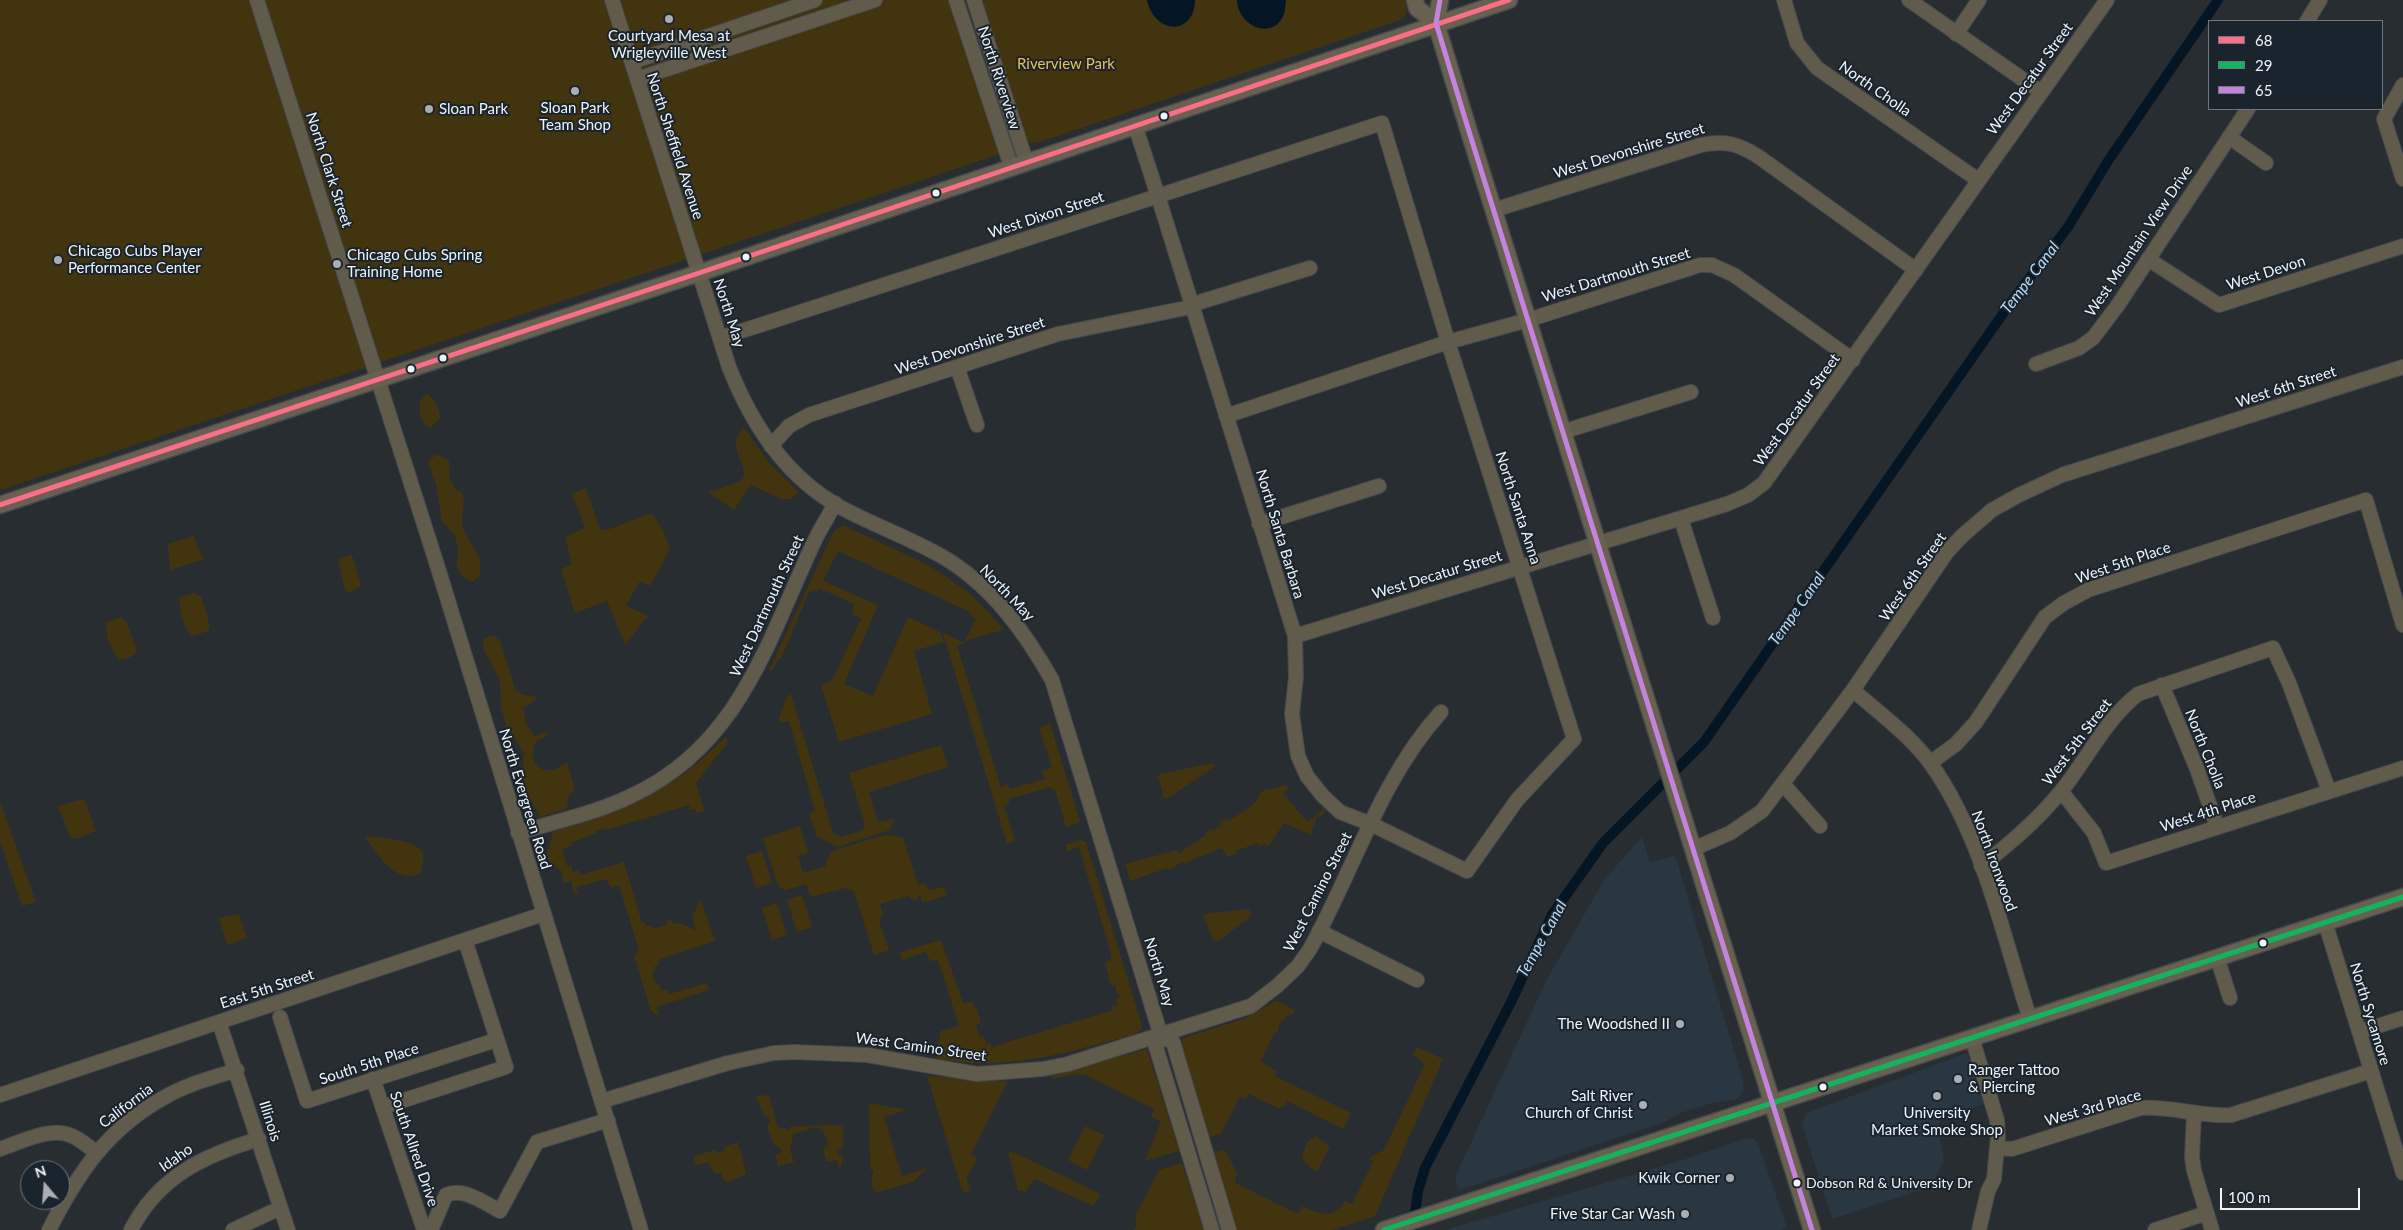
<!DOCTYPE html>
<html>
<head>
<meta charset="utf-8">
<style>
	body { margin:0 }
	#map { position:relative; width:2403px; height:1230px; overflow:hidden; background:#282d32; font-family:Lato,sans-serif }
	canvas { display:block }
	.legend { position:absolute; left:2208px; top:20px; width:175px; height:90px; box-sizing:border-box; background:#1a242c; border:1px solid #6f777e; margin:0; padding:6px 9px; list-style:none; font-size:15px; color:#eef4fa }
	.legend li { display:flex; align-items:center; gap:10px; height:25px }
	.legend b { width:25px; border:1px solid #6f777e }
	.north { position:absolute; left:20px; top:1160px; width:50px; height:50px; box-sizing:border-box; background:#1a242c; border:1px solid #6f777e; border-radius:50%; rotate:342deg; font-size:14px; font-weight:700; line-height:20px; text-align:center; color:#eef4fa }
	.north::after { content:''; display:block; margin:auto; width:18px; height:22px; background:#a9aeb4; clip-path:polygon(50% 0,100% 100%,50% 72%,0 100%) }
	.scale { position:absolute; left:2220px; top:1188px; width:140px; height:22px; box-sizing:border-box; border:2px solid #eef4fa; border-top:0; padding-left:6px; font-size:15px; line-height:18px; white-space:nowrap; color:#eef4fa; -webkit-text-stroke:4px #1a242c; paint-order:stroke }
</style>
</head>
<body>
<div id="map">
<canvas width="2403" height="1230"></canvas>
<ul class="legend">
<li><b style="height:6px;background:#fb6d88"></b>68</li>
<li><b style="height:6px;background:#13b361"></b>29</li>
<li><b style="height:6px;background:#c483df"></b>65</li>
</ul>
<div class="north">N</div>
<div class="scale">100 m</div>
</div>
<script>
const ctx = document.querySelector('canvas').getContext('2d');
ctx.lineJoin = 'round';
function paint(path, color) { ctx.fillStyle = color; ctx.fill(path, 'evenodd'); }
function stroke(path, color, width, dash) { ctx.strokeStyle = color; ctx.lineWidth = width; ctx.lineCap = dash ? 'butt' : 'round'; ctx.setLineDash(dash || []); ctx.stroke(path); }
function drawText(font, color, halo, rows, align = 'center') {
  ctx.font = font + ' Lato,sans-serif'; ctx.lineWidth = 4; ctx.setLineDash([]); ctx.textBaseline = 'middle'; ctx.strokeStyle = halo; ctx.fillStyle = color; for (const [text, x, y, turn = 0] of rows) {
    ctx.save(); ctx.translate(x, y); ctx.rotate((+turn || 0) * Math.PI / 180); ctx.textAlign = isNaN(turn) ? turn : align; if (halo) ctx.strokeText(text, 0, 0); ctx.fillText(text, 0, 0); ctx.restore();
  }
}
paint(new Path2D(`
	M 1642,837 L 1650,863 L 1675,855 L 1742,1077 L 1744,1091 L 1737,1099 L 1712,1103 L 1680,1113 L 1665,1122 L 1459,1190 L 1455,1177 L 1546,981 L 1604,880 Z
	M 1967,1053 L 1984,1104 L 1943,1118 L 1938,1125 L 1944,1161 L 1931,1187 L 1832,1219 L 1802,1124 L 1806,1113 Z
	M 1747,1138 L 1754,1139 L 1758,1143 L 1787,1228 L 1781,1230 L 1445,1230 L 1686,1159 Z`), '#283742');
paint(new Path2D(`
	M 0,0 L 965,0 L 1012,150 L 0,490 Z
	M 978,0 L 1405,0 C 1407,8 1409,15 1400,20 L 1037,143 L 1026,142 Z
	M 427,394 C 435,399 439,408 440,418 L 430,428 L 425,425 C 419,414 415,402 427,394 Z
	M 743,427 L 770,464 L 799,492 L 791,499 L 781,499 L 751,485 L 734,510 L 708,492 L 739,482 L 744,477 C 744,455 727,450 743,427 Z
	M 437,454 L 449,461 L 450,479 L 457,491 L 462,492 C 467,504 459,515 463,527 C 469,545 486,557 479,577 L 471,582 L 461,575 L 457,567 L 458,547 L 455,536 L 442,521 L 436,485 L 428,461 Z
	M 586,488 L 600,529 L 607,530 L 652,513 L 663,530 L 670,549 L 650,586 L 640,581 L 626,606 L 648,616 L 625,645 L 607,601 L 575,613 L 561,569 L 572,564 L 565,537 L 585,528 L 572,494 Z
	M 843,525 L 930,566 L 971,594 L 1003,628 L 1002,630 L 965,641 L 975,620 L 968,611 L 838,551 L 823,581 L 878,605 L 844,684 L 873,696 L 908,617 L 940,632 L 944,642 L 914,651 L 932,714 L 839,742 L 821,685 L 832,680 L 861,619 L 852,614 L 854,604 L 819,588 L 817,592 L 814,590 L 808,594 L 781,659 L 778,659 L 772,671 L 769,670 L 834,531 Z
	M 194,536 L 200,553 L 205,559 L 170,570 L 168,544 Z
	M 352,555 L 361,586 L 351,592 L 345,591 L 338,559 Z
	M 195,593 L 202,598 L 210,627 L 208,631 L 192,636 C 183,628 178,608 180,597 Z
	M 122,617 L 127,623 L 137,651 C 134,657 124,661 118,659 C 111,648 104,634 107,622 Z
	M 943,633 L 965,643 L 957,646 L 1001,787 L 1007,784 L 1010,789 L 1045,779 L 1041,771 L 1052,768 L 1039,728 L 1050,723 L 1080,822 L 1066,827 L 1056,792 L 1050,787 L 1009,799 L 1009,804 L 1004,806 L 1015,841 L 1007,844 Z
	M 491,635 L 500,640 L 515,689 L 523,695 L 535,696 L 536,700 L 523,708 L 526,723 L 534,736 L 547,732 L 548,736 L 536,741 C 525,766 546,780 567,762 L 575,789 L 567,798 L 568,808 L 540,817 L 522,784 L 524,753 L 506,725 L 501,708 L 500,681 L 483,648 L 484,639 Z
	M 791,694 L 833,833 L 841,837 L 863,830 L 865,825 L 849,773 L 941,745 L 948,767 L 869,792 L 878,822 L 895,818 L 890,830 L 837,847 L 817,836 L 809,814 L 815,811 L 789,721 L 781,723 L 779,718 L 788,695 Z
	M 725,737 L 729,741 L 696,783 L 704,811 L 697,813 L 695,809 L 690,810 L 689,805 L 607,830 L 606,828 L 596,831 L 596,833 L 571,843 L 571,846 L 562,849 L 567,866 L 571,865 L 573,872 L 579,870 L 580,875 L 624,862 L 642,923 L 645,922 L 646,926 L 651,925 L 653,929 L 668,924 L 667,920 L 671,919 L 672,923 L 683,924 L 696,931 L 692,916 L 701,900 L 715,941 L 658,960 L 659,965 L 654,967 L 655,971 L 652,972 L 656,984 L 659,984 L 662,991 L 667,990 L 669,994 L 707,983 L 709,990 L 656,1007 L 659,1015 L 656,1015 L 650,1009 L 635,958 L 635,955 L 639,951 L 619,885 L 611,888 L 606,879 L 576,887 L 578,894 L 575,894 L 571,881 L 563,883 L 562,873 L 548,860 C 544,850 554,842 552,832 C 625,810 671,794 725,737 Z
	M 1213,763 L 1215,766 L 1167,799 L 1164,798 L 1158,776 L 1160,774 Z
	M 1286,785 L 1289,788 L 1283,793 L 1307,822 L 1323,810 L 1323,807 L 1326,810 L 1321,817 L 1317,815 L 1311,835 L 1284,823 L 1268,847 L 1265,844 L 1259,846 L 1258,843 L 1236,851 L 1236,854 L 1228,857 L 1222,848 L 1194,859 L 1186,864 L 1183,861 L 1169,871 L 1167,868 L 1130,881 L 1125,864 L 1177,850 L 1179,853 L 1206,835 L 1205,833 L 1211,829 L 1213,831 L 1221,825 L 1220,823 L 1226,818 L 1229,821 L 1254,804 L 1262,791 Z
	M 84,799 L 96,831 L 75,839 L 70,837 L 58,806 Z
	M 0,801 L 36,902 L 22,906 L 0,841 Z
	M 800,826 L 808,853 L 798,856 L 803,873 L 826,866 L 826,861 L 832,851 L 884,835 L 903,837 L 918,885 L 924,883 L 930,890 L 944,887 L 947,895 L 922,903 L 920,895 L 915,901 L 908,896 L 880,904 L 883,914 L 879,921 L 889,950 L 874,955 L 854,891 L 846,888 L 811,897 L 806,884 L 785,890 L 778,886 L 763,838 Z
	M 365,836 C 379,838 422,839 423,856 C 424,861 422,868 421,873 C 418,874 413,876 409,876 C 390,876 374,850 365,836 Z
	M 1080,840 L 1086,842 L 1142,1026 L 1141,1030 C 1132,1037 1116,1039 1105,1042 C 1049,1058 992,1071 935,1058 L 941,1031 L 959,1026 L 938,960 L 930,961 L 926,952 L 902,960 L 900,952 L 941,940 L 963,1003 L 973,1002 L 974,1007 L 977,1008 L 981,1023 L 976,1025 L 980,1037 L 984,1036 L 987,1044 L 990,1043 L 992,1047 L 1113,1010 L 1112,1006 L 1118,1005 L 1116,999 L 1119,997 L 1115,985 L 1111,986 L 1105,962 L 1111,960 L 1111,954 L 1079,847 L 1067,851 L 1066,845 Z
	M 762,851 L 772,883 L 756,888 L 746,856 Z
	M 802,895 L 812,927 L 797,932 L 787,900 Z
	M 777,903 L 787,935 L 772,940 L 762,908 Z
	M 1249,909 L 1252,914 L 1250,917 L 1217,942 L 1213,940 L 1203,914 Z
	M 239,914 L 247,938 L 227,945 L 219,918 Z
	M 1277,1000 L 1295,1011 L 1292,1015 L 1287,1015 L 1278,1027 L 1278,1032 L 1274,1033 L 1261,1061 L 1276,1071 L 1275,1076 L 1351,1113 L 1343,1129 L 1287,1101 L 1283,1108 L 1281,1106 L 1280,1109 L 1249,1094 L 1246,1099 L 1240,1097 L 1221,1134 L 1209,1137 L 1180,1044 L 1183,1038 L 1246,1018 Z
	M 1417,1047 L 1443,1059 L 1375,1216 L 1332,1230 L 1237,1230 L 1214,1152 L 1224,1150 C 1231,1156 1231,1165 1237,1172 L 1235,1183 L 1298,1214 L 1302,1206 C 1319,1214 1333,1221 1345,1201 L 1352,1204 L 1373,1162 L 1368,1158 L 1384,1150 L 1424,1066 L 1421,1060 L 1413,1055 Z
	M 1147,1049 L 1179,1151 L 1145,1161 L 1161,1121 L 1151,1117 L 1154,1109 L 1086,1075 L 1075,1074 L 1052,1079 L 1051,1076 Z
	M 927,1076 L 1008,1081 L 971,1155 L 978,1159 L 966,1178 L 971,1191 L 963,1193 Z
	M 769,1095 L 778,1128 L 784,1128 L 788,1131 L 791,1126 L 843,1125 L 843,1147 L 838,1151 L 837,1155 L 844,1156 L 840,1169 L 837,1160 L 827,1162 L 823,1149 L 828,1146 C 829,1140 823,1129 816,1127 L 793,1134 L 790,1150 L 794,1162 L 778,1166 L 776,1155 L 781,1153 L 782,1150 L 773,1144 L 767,1126 L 770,1121 L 769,1116 L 765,1117 L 756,1096 Z
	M 869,1103 L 907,1110 L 884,1117 L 902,1176 L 927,1168 L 913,1182 L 875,1193 L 871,1182 L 874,1171 L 870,1169 Z
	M 1085,1126 L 1104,1135 L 1087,1170 L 1068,1160 Z
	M 1316,1136 L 1330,1147 L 1317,1171 L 1310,1168 L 1302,1158 L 1307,1142 Z
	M 738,1142 L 746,1172 L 745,1175 L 727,1182 L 723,1179 L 721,1172 L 717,1174 L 712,1171 L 709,1162 L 695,1165 L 694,1156 L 715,1150 L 718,1153 L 724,1151 L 724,1147 Z
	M 1008,1152 L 1015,1153 L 1101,1194 L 1093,1206 L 1034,1179 L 1025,1192 L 1018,1190 Z
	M 1182,1163 L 1204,1230 L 1133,1230 L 1137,1227 L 1135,1216 L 1159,1170 Z`), '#42340f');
paint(new Path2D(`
	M 1147,0 L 1195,0 C 1194,37 1154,34 1147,0 Z
	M 1237,0 L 1379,0 L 1286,0 C 1285,5 1286,11 1283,16 C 1271,42 1237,24 1237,0 Z`), '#041624');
stroke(new Path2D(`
	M 1413,1230 L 1418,1191 L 1425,1168 L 1510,1004 L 1552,915 L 1603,843 L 1704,742 L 2009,305 L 2068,227 L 2108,161 L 2218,0`), '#041624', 10);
const minor = new Path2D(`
	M 257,0 L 438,568 L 641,1230
	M 612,0 L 729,367 C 751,423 786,477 840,507 C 873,525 910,538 943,557 C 991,585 1025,632 1052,680 L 1161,1036 L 1156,1047 L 1212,1230
	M 956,0 L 1011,166
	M 974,0 L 1026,161
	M 1784,0 L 1797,43 L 1817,68 L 1978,180
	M 1909,0 L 2041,92
	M 2307,21 L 2320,0
	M 1956,34 L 1979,0
	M 632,62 L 815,0
	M 637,79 L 875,0
	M 2403,85 L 2384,119 L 2403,179
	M 2229,137 L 2266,163
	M 1494,210 L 1701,145 C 1725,140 1739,144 1759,157 L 1916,270
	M 2148,259 L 2219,305 L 2403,246
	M 720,338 C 941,267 1161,195 1382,123 L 1448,342 L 1574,739 L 1517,800 L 1467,871 L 1371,824 L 1340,812 L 1322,795 L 1307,776 L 1298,756 L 1292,714 L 1296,677 L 1295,636 L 1158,196 L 1135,125
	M 2036,364 L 2079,348 L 2093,338 L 2118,305 L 2248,109
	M 957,367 L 977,425
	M 1226,416 L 1448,342 L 1528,320 L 1700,265 L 1712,265 L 1734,275 L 1853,360
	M 1562,432 L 1691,392
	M 771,446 L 789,426 L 809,415 L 1058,334 L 1191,307 L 1200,302 L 1310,268
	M 1681,519 L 1713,618
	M 1259,524 L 1379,486
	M 1295,636 L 1727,504 L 1748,495 L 1764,483 L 2107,0
	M 2162,685 L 2197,769 L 2217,826
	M 1853,690 C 1879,713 1911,736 1931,764 C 1983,838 2002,933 2030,1019
	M 1930,763 L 1956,744 L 1976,722 L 2045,617 L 2064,603 L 2088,590 L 2366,500 L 2403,625
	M 1783,784 L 1820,826
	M 2061,791 L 2094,833 L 2106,863 L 2403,768
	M 518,833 C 556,821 597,813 633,795 C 741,744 768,639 815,540 C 821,527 829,516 835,503
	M 1693,849 L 1730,833 L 1762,811 L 1853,690 L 1947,552 L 1962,536 L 1992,510 L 2019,495 L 2062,475 L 2403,367
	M 1981,866 C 2011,843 2039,819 2062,790 C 2088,758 2105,720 2138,694 L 2273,648 L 2289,683 L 2329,791
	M 2325,922 L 2403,1173
	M 1319,931 L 1417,980
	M 2217,957 L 2230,998
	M 280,1017 L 307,1101 L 496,1040
	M 219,1022 L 288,1230
	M 2359,1032 L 2403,1018
	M 1161,1036 L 1173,1042 L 1229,1230
	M 1972,1038 L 1997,1120 L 1998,1136 L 1994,1179 L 1988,1191 L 1979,1230
	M 373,1079 L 424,1230
	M 0,1095 L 543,914
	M 602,1101 L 728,1063 L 774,1053 L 795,1052 L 867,1055 L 977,1074 L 1043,1069 L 1068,1064 L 1251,1006 L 1277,986 L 1298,966 L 1310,949 C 1354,870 1380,779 1441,712
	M 383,1107 L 506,1067 L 465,940
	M 2194,1113 L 2192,1157 L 2194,1171 L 2212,1230
	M 1997,1148 L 2012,1149 L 2141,1108 C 2172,1106 2200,1117 2231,1115 L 2371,1071
	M 0,1149 C 18,1143 42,1131 61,1133 C 74,1134 85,1144 96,1152
	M 49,1230 C 78,1173 107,1129 165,1097 C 187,1084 212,1078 237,1070
	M 131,1230 C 158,1177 204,1155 259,1139
	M 233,1230 L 280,1208
	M 431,1230 L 446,1195 C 464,1187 484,1203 500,1211 L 537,1142 L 608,1120
	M 2155,1230 L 2207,1213`);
const major = new Path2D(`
	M 1415,0 L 1417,8 L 1436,23
	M 1440,0 L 1436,23 L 1467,125 L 1812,1230
	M 0,505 L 699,273 L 1509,0
	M 1384,1230 L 2403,897`);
stroke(minor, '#45494d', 16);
stroke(major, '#45494d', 19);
stroke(minor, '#615b4c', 14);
stroke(major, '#69614f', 16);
stroke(new Path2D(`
	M 0,505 L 699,273 L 1509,0`), '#fb6d88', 5);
stroke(new Path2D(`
	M 1384,1230 L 2403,897`), '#13b361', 5);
stroke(new Path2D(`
	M 1440,0 L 1436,23 L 1467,125 L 1812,1230`), '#c483df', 5);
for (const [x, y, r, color] of [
	[669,19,5,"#a9aeb4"],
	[575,91,5,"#a9aeb4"],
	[429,109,5,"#a9aeb4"],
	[1164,116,4.5,"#eef4fa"],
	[936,193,4.5,"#eef4fa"],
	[746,257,4.5,"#eef4fa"],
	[58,260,5,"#a9aeb4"],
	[337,264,5,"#a9aeb4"],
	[443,358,4.5,"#eef4fa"],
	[411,369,4.5,"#eef4fa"],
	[2263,943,4.5,"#eef4fa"],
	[1680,1024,5,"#a9aeb4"],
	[1958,1079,5,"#a9aeb4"],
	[1823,1087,4.5,"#eef4fa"],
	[1937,1096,5,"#a9aeb4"],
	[1643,1105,5,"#a9aeb4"],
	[1730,1178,5,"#a9aeb4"],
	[1797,1183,4.5,"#eef4fa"],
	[1685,1214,5,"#a9aeb4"]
]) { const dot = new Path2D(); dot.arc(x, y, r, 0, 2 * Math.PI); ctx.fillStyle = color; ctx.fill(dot); stroke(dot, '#1a242c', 2); }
drawText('14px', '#eef4fa', '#1a242c', [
	["Dobson Rd & University Dr",1806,1183]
], 'left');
drawText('15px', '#eef4fa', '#1a242c', [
	["Courtyard Mesa at",669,36,"center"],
	["Wrigleyville West",669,53,"center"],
	["Sloan Park",575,108,"center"],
	["Team Shop",575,125,"center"],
	["Sloan Park",439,109],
	["Chicago Cubs Player",68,251],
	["Performance Center",68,268],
	["Chicago Cubs Spring",347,255],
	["Training Home",347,272],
	["The Woodshed II",1670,1024,"right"],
	["Ranger Tattoo",1968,1070],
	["& Piercing",1968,1087],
	["Salt River",1633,1096,"right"],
	["Church of Christ",1633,1113,"right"],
	["University",1937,1113,"center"],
	["Market Smoke Shop",1937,1130,"center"],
	["Kwik Corner",1720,1178,"right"],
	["Five Star Car Wash",1675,1214,"right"]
], 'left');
drawText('15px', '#eec056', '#1a242c', [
	["Riverview Park",1066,64]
]);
drawText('15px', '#eef4fa', '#1a242c', [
	["North Riverview",999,78,72],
	["West Decatur Street",2030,79,-54],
	["North Cholla",1875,89,35],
	["North Sheffield Avenue",675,146,72],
	["West Devonshire Street",1629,151,-17],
	["North Clark Street",329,170,72],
	["West Dixon Street",1046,215,-18],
	["West Mountain View Drive",2139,241,-56],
	["West Devon",2266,273,-18],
	["West Dartmouth Street",1616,275,-17],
	["North May",729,313,72],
	["West Devonshire Street",970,346,-18],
	["West 6th Street",2286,387,-18],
	["West Decatur Street",1797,410,-54],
	["North Santa Anna",1518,508,72],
	["North Santa Barbara",1280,534,73],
	["West 5th Place",2123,563,-19],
	["West Decatur Street",1437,575,-17],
	["West 6th Street",1913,577,-55],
	["North May",1007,593,46],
	["West Dartmouth Street",767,606,-65],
	["West 5th Street",2077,742,-53],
	["North Cholla",2205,749,68],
	["North Evergreen Road",525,799,73],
	["West 4th Place",2208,812,-18],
	["North Ironwood",1994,861,70],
	["West Camino Street",1318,892,-63],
	["North May",1159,972,73],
	["East 5th Street",267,989,-18],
	["North Sycamore",2370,1014,73],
	["West Camino Street",921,1047,8],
	["South 5th Place",369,1064,-18],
	["California",126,1106,-37],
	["West 3rd Place",2093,1108,-16],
	["Illinois",270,1121,72],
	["South Allred Drive",414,1149,71],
	["Idaho",176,1158,-35]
]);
drawText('italic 16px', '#b5d8f4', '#1a242c', [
	["Tempe Canal",2030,278,-53],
	["Tempe Canal",1797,609,-55],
	["Tempe Canal",1542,939,-61]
]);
</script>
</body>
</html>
